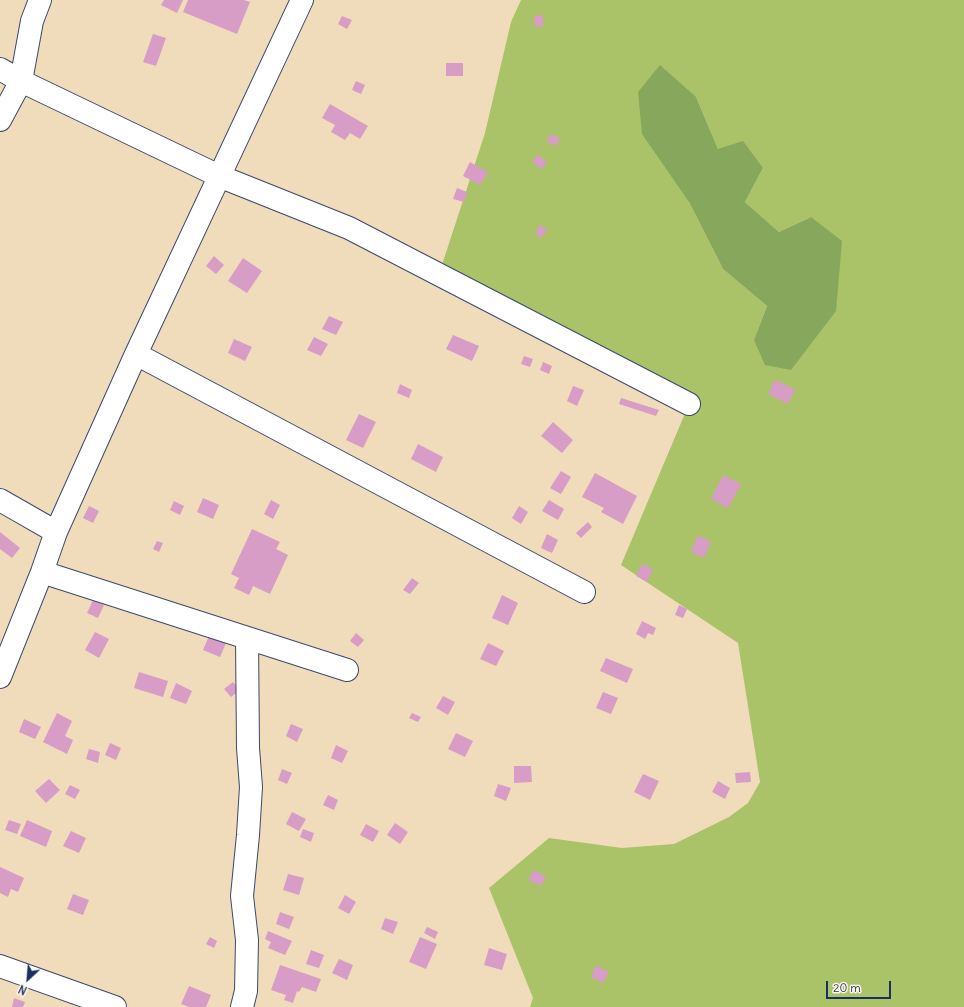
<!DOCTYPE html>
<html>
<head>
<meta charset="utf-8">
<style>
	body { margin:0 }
	#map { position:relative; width:964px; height:1007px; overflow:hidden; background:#f0dcba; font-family:Delius,sans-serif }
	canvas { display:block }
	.north { position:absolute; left:8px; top:959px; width:40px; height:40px; -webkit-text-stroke:3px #fcf5e5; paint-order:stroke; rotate:206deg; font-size:11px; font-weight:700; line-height:16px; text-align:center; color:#1b2f5e }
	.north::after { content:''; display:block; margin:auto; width:14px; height:18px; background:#1b2f5e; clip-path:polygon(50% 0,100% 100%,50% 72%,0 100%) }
	.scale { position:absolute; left:826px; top:981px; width:65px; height:18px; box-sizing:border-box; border:2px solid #1b2f5e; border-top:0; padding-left:5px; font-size:12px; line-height:14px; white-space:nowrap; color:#1b2f5e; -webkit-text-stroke:3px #fcf5e5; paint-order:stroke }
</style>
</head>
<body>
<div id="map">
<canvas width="964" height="1007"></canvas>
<div class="north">N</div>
<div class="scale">20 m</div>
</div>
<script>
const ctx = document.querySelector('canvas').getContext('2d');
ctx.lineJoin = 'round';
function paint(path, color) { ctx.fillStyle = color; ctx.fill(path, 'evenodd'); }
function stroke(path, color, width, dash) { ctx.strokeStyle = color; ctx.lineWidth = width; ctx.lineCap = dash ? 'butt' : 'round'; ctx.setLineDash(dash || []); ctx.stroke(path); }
paint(new Path2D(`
	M 521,0 L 964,0 L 964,1007 L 530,1007 L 533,998 L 489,888 L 549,838 L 622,848 L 674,844 L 729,817 L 748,803 L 760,782 L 738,643 L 621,565 L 689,404 L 440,271 L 485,133 L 511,22 ZM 696,97 L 718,149 L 763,168 L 745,202 L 779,232 L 811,217 L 754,340 L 767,306 L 723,269 L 689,202 Z`), '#aac268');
paint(new Path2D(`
	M 660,65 L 696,97 L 718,149 L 743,141 L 763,168 L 745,202 L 779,232 L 811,217 L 842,241 L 836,311 L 791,370 L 765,365 L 754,340 L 767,306 L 723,269 L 689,202 L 642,134 L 638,92 Z`), '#87a85c');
paint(new Path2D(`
	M 164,0 L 183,0 L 177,13 L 161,5 Z
	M 188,0 L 244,0 L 250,2 L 237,34 L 183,12 Z
	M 543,15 L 543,26 L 535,27 L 534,16 Z
	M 342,16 L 352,20 L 347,29 L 338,24 Z
	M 153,34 L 166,38 L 156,66 L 143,62 Z
	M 446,63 L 463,63 L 463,76 L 446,76 Z
	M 356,81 L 365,85 L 361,94 L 352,90 Z
	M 330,104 L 368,126 L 360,139 L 350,133 L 345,140 L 331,132 L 335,125 L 322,118 Z
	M 550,134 L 560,138 L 556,146 L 547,142 Z
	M 538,155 L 547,162 L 541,169 L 532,161 Z
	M 470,162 L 488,172 L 480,185 L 463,176 Z
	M 457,188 L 467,192 L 464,202 L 453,199 Z
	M 540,225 L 547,230 L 541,238 L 535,233 Z
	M 214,256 L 224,265 L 216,274 L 206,266 Z
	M 243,258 L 262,271 L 247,293 L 228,281 Z
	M 329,316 L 343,322 L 336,335 L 322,329 Z
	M 453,335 L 479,346 L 472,361 L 446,349 Z
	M 314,337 L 328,344 L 321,356 L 307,350 Z
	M 234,339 L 252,347 L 245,361 L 228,353 Z
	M 524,356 L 533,359 L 530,367 L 521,364 Z
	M 543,362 L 552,366 L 549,374 L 540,370 Z
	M 775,380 L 795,389 L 788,404 L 768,394 Z
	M 400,384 L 412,390 L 409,398 L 397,393 Z
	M 573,386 L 584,390 L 577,406 L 567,401 Z
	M 621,398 L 659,410 L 656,416 L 619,404 Z
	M 359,414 L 376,422 L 363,448 L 346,440 Z
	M 553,422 L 573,440 L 562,453 L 541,436 Z
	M 418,444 L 443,457 L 436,472 L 411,459 Z
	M 561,471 L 571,477 L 561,494 L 550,488 Z
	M 595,473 L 637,496 L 623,524 L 601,512 L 604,508 L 582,497 Z
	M 723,475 L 741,484 L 728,508 L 711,499 Z
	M 203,498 L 219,505 L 213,519 L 197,512 Z
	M 271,500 L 280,505 L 273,519 L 264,514 Z
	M 549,500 L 564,509 L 558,520 L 542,511 Z
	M 174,501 L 184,506 L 180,515 L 170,510 Z
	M 89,506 L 99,511 L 93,523 L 83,518 Z
	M 519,506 L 528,512 L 521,524 L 512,518 Z
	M 588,522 L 592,527 L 581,538 L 576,533 Z
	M 252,529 L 280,542 L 276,549 L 288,555 L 270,594 L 253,586 L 249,595 L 234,588 L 239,578 L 231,574 Z
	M 0,532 L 20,548 L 12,558 L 0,549 Z
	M 547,534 L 558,540 L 552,553 L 541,548 Z
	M 698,535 L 711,542 L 704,558 L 691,552 Z
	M 157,541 L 163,543 L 159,552 L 153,549 Z
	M 642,564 L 653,569 L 647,582 L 636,576 Z
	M 412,578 L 419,583 L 410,594 L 403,590 Z
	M 502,595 L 518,603 L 508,625 L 492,618 Z
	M 93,600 L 104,605 L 98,618 L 87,613 Z
	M 679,605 L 687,609 L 683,618 L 675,615 Z
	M 642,621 L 656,628 L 653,635 L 648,633 L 645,639 L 636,634 Z
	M 95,632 L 109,639 L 99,658 L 85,650 Z
	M 356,633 L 364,640 L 358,647 L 350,641 Z
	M 209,636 L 226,643 L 220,657 L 203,650 Z
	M 488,643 L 504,651 L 496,666 L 480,659 Z
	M 606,658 L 633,669 L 627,683 L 600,671 Z
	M 139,672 L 168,681 L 163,697 L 134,688 Z
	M 233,682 L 240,690 L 231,697 L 224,689 Z
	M 176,683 L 192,691 L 186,704 L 170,698 Z
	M 603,692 L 618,698 L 611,714 L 596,708 Z
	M 443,696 L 455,702 L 448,715 L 436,708 Z
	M 57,713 L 72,721 L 65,736 L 73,740 L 67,754 L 43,742 Z
	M 412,713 L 421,717 L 418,722 L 409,718 Z
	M 24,719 L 41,727 L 35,739 L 19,732 Z
	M 291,724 L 303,729 L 297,742 L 286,736 Z
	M 456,733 L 473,741 L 465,757 L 448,749 Z
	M 110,743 L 121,748 L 116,760 L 105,755 Z
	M 336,745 L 348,751 L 342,763 L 331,758 Z
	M 89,749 L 100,752 L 98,763 L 86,759 Z
	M 514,766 L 531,766 L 532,782 L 514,783 Z
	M 282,769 L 292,773 L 287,784 L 278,780 Z
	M 750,772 L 751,782 L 736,783 L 735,773 Z
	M 643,774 L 659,781 L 650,800 L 634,792 Z
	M 49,779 L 60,790 L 46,803 L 35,791 Z
	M 718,781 L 730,788 L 725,799 L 712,792 Z
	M 498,784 L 511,788 L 506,801 L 494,796 Z
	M 70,785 L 80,790 L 75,799 L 65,794 Z
	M 328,795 L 338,800 L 334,810 L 323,805 Z
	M 292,812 L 306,819 L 299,831 L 286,824 Z
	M 9,820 L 21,824 L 17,834 L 5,830 Z
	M 27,820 L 52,831 L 46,847 L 20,836 Z
	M 395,823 L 408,832 L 400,844 L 387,835 Z
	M 366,824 L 379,831 L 373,842 L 360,835 Z
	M 303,829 L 314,833 L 311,842 L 300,837 Z
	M 71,831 L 86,838 L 79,853 L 63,846 Z
	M 0,867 L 24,878 L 18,892 L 11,889 L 8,897 L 0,893 Z
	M 534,870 L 546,877 L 541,886 L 528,880 Z
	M 288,874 L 304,878 L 299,895 L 283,890 Z
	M 73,894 L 89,900 L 83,915 L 67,909 Z
	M 345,895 L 356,902 L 349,914 L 338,908 Z
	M 280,912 L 294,917 L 289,929 L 276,924 Z
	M 385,918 L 398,922 L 393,934 L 381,929 Z
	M 427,927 L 438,932 L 435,939 L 424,933 Z
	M 268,931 L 292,941 L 285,955 L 268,948 L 271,942 L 265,939 Z
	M 210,937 L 217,941 L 214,948 L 206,944 Z
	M 420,937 L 437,944 L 426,969 L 409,962 Z
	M 489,948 L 507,954 L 502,970 L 484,965 Z
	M 311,950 L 324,955 L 319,968 L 306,964 Z
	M 339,959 L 353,965 L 347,980 L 332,973 Z
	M 280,965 L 321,979 L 316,992 L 302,987 L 299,992 L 297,991 L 293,1003 L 284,1000 L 286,995 L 271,990 Z
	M 596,965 L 609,972 L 603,983 L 591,977 Z
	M 189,986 L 211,995 L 206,1007 L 189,1007 L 181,1004 Z
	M 14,998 L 25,1002 L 23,1007 L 12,1007 Z`), '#d79dc6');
const minor = new Path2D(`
	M 0,69 L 21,81 L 219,176 L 349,228 L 689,404
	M 0,120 L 21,81 L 32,21 L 40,0
	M 136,354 L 584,592
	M 0,500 L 56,532
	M 42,572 L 347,670
	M 0,677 L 42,572 L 56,532 L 136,354 L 302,0
	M 0,966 L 115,1007
	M 242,1007 L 246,991 L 247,940 L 242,896 L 248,835 L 251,787 L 248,748 L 247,638`);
stroke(minor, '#3b496c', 24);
stroke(minor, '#fff', 22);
</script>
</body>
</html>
